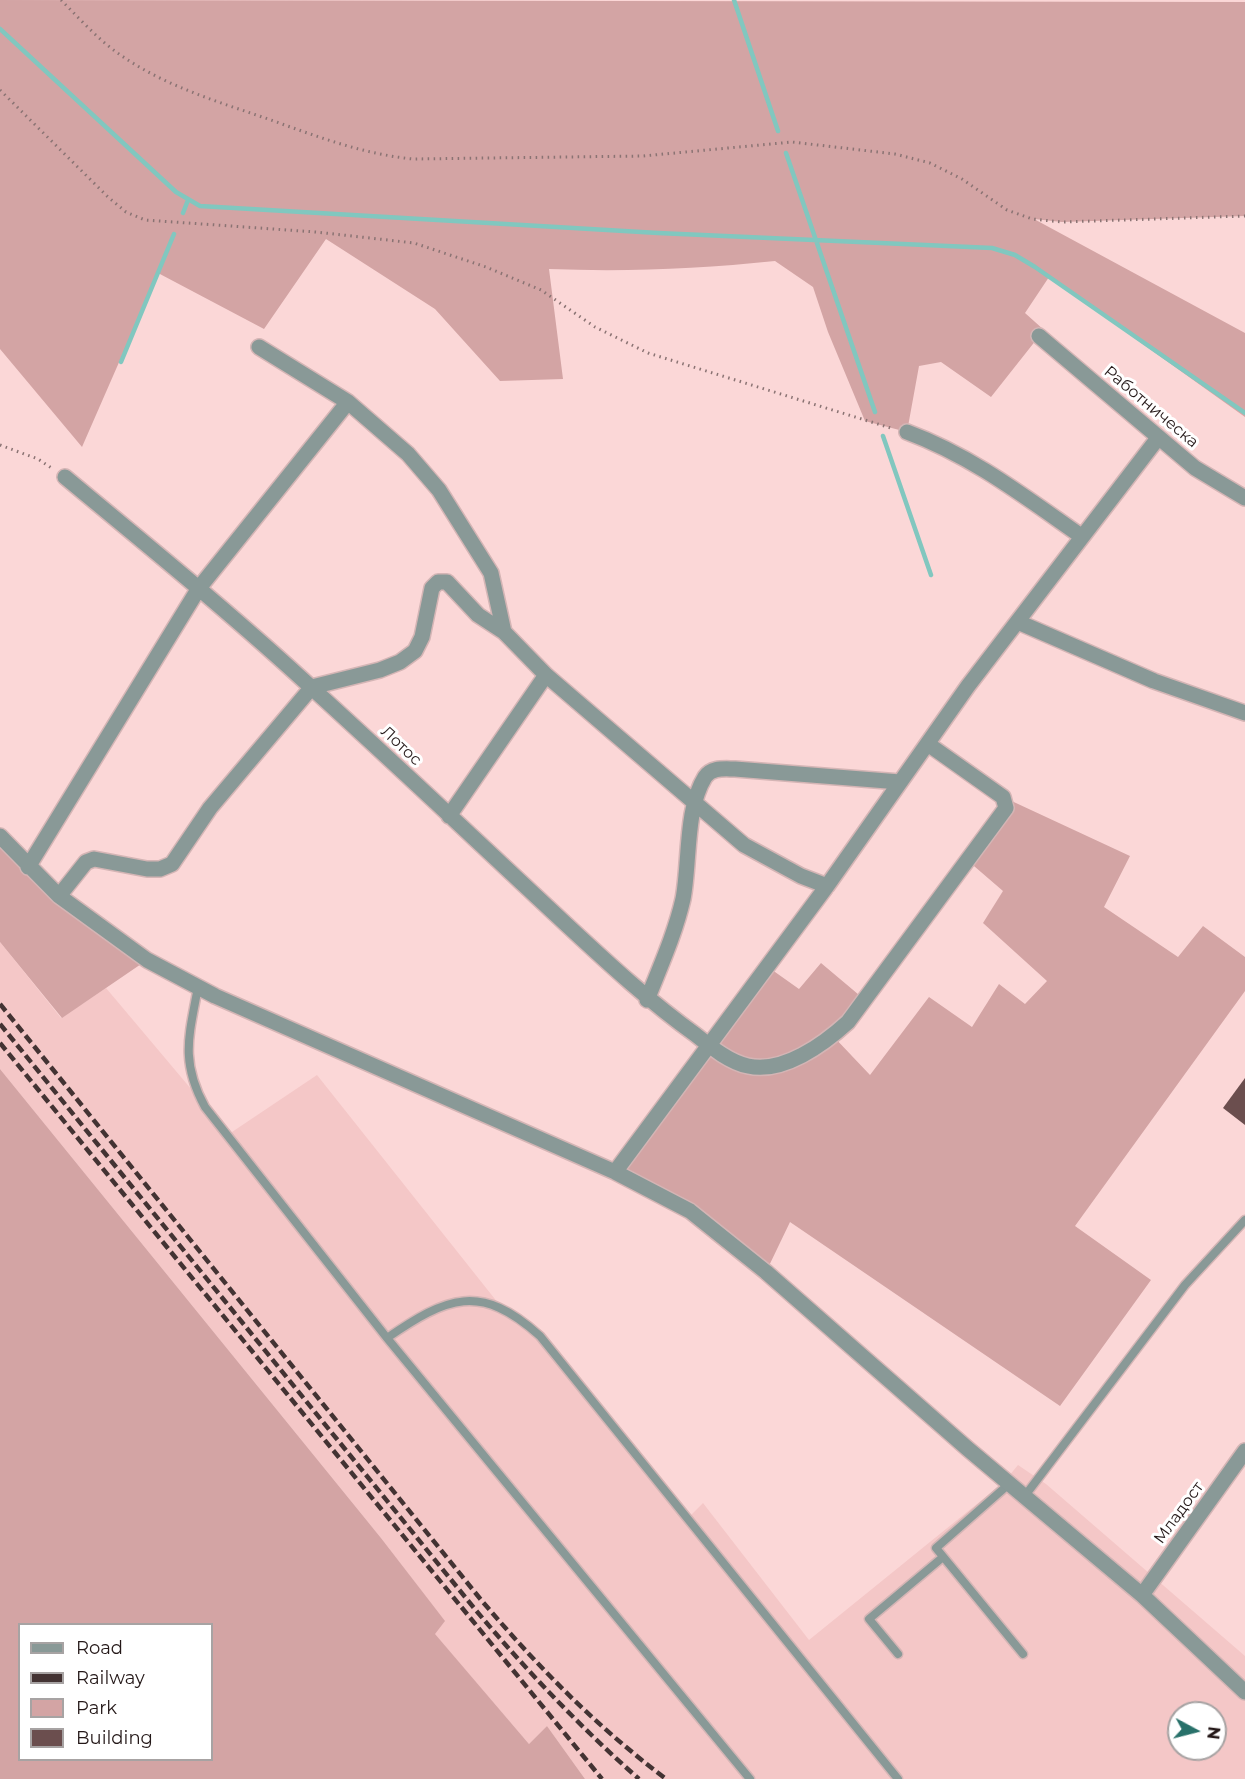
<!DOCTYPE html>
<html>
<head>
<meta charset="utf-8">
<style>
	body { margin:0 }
	#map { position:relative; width:1245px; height:1779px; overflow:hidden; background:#fbd7d7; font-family:Montserrat,sans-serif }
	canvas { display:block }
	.legend { position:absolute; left:18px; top:1623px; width:195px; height:138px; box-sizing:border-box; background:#fff; border:2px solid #a7a3a3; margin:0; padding:8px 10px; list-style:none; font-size:18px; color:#241818 }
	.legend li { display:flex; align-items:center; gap:12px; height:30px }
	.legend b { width:30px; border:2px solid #a7a3a3 }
	.north { position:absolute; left:1167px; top:1701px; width:60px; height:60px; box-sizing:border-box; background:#fff; border:2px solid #a7a3a3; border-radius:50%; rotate:97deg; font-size:16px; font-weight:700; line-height:24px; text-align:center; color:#241818 }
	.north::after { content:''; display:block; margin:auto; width:21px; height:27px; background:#28716a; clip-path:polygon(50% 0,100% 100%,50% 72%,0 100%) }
</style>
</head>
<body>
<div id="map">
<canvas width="1245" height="1779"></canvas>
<ul class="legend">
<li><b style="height:8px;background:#899997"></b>Road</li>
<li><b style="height:8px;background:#433333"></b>Railway</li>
<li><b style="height:16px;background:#d3a4a4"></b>Park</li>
<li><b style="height:16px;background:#6b4e4e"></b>Building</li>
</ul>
<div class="north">N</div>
</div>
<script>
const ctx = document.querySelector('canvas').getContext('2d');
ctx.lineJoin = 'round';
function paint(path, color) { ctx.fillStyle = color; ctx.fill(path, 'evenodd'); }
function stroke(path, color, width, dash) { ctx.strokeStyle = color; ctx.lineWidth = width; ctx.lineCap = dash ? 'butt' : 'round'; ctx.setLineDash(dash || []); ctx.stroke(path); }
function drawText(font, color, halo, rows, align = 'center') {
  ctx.font = font + ' Montserrat,sans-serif'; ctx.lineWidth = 6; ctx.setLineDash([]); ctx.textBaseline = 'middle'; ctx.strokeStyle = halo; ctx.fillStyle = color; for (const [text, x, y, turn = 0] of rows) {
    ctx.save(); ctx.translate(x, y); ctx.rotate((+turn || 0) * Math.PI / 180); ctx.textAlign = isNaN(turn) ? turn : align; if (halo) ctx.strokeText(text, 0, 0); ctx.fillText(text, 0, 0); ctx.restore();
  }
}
paint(new Path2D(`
	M 0,942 L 61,1018 L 106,988 L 229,1134 L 317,1075 L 502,1308 L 520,1318 L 688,1518 L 703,1503 L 809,1640 L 1004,1482 L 1018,1465 L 1046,1484 L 1245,1656 L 1245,1779 L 585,1779 L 547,1726 L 529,1744 L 434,1634 L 444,1621 L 381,1538 L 0,1069 ZM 1179,1713 L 1215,1713 L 1215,1749 L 1179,1749 Z`), '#f4c7c7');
paint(new Path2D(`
	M 0,0 L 1245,2 L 1245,216 L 1062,222 L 1034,219 L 1245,333 L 1245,417 L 1049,277 L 1025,313 L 1044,330 L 991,397 L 941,362 L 919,366 L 907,432 L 865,421 L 828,332 L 813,287 L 775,261 C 699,269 625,272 549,269 L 563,379 L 500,381 L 435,309 L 326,239 L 264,329 L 158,273 L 82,447 L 0,349 Z
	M 1003,797 L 1130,856 L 1104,907 L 1178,957 L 1203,926 L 1245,957 L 1245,991 L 1075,1226 L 1151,1280 L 1060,1406 L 790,1222 L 766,1272 L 718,1232 L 615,1172 L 768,967 L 799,989 L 821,963 L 865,1000 L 833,1036 L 870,1075 L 929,997 L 972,1027 L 999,984 L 1025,1004 L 1047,981 L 983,923 L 1003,891 L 967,860 L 1006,808 Z
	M 0,836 L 147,960 L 62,1018 L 0,942 Z
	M 0,1069 L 381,1538 L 445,1621 L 435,1634 L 529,1744 L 547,1726 L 585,1779 L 0,1779 ZM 20,1624 L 212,1624 L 212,1760 L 20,1760 Z`), '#d3a4a4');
stroke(new Path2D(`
	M 734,0 L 778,131
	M 0,29 L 176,192 L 200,206 L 658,233 L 992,248 L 1015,255 L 1035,267 L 1245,413
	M 786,153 L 875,412
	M 183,213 L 188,200
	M 121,362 L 174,234
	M 883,436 L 931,575`), '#81c7bf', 4.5);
paint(new Path2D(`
	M 1245,1078 L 1245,1125 L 1223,1108 Z`), '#6b4e4e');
const service = new Path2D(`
	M 198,987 C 189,1036 180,1061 205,1107 L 387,1338 L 750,1779
	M 387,1338 C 447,1297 480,1282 540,1336 L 898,1779
	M 1009,1484 L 936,1548 L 1023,1654
	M 1024,1497 L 1185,1285 L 1245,1220
	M 898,1654 L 869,1619 L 943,1557`);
const minor = new Path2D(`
	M 1039,336 L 1195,468 L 1245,498
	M 259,347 L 348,402 L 408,454 L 439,490 L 491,573 L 504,632 L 546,675 L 744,845 L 801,876 L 827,886
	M 907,432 C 972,456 1025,497 1081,536
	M 65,477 C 148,546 233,615 313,689 C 399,767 483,847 568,926 C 609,964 650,1002 696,1035 C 711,1047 729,1062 748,1066 C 783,1074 824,1044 848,1022 L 1006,808 L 1003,797 L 928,744
	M 1018,622 L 1154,681 L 1245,713
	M 449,816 L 546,675
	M 0,836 L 59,896 L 147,960 L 215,996 L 615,1172 L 690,1211 L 766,1272 L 968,1449 L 1142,1595 L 1245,1692
	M 28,867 L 199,588 L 348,402
	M 59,896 L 86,862 L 94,859 L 147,869 L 160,869 L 172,864 L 210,808 L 312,687 L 380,670 L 400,662 L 415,651 L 422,637 L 432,588 L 438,582 L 447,582 L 478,615 L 504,632
	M 647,1000 C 660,967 675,934 683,899 C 690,863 685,809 705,777 C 712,767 724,769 735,769 L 900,782
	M 615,1172 L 827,886 L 968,686 L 1158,438
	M 1142,1595 L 1245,1451`);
stroke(service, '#d4b5b5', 11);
stroke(minor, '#d4b5b5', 18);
stroke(new Path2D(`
	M 61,0 C 81,20 101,43 125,58 C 168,87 219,102 268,119 C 316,136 362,154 413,159 L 643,156 L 792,142 L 895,154 L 930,163 L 962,179 L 1007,210 L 1032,219 L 1062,222 L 1245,216
	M 0,90 L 108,197 L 126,212 L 145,220 L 316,232 L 414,243 L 486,267 L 541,290 L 595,327 L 648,353 L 894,429
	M 0,445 L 38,459 L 53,469`), '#8a7373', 3, [1.5, 4.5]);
stroke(service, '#899997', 8);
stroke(minor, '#899997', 15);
stroke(new Path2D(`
	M 0,1004 L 482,1601 C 540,1669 595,1725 666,1779
	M 0,1024 L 474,1608 C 525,1669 579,1726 639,1779
	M 0,1043 L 602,1779`), '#433333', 4.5, [9, 4.5]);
drawText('16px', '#241818', '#fff', [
	["Работническа",1151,407,40],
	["Лотос",401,746,43],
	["Младост",1179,1513,-54]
]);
</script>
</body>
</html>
